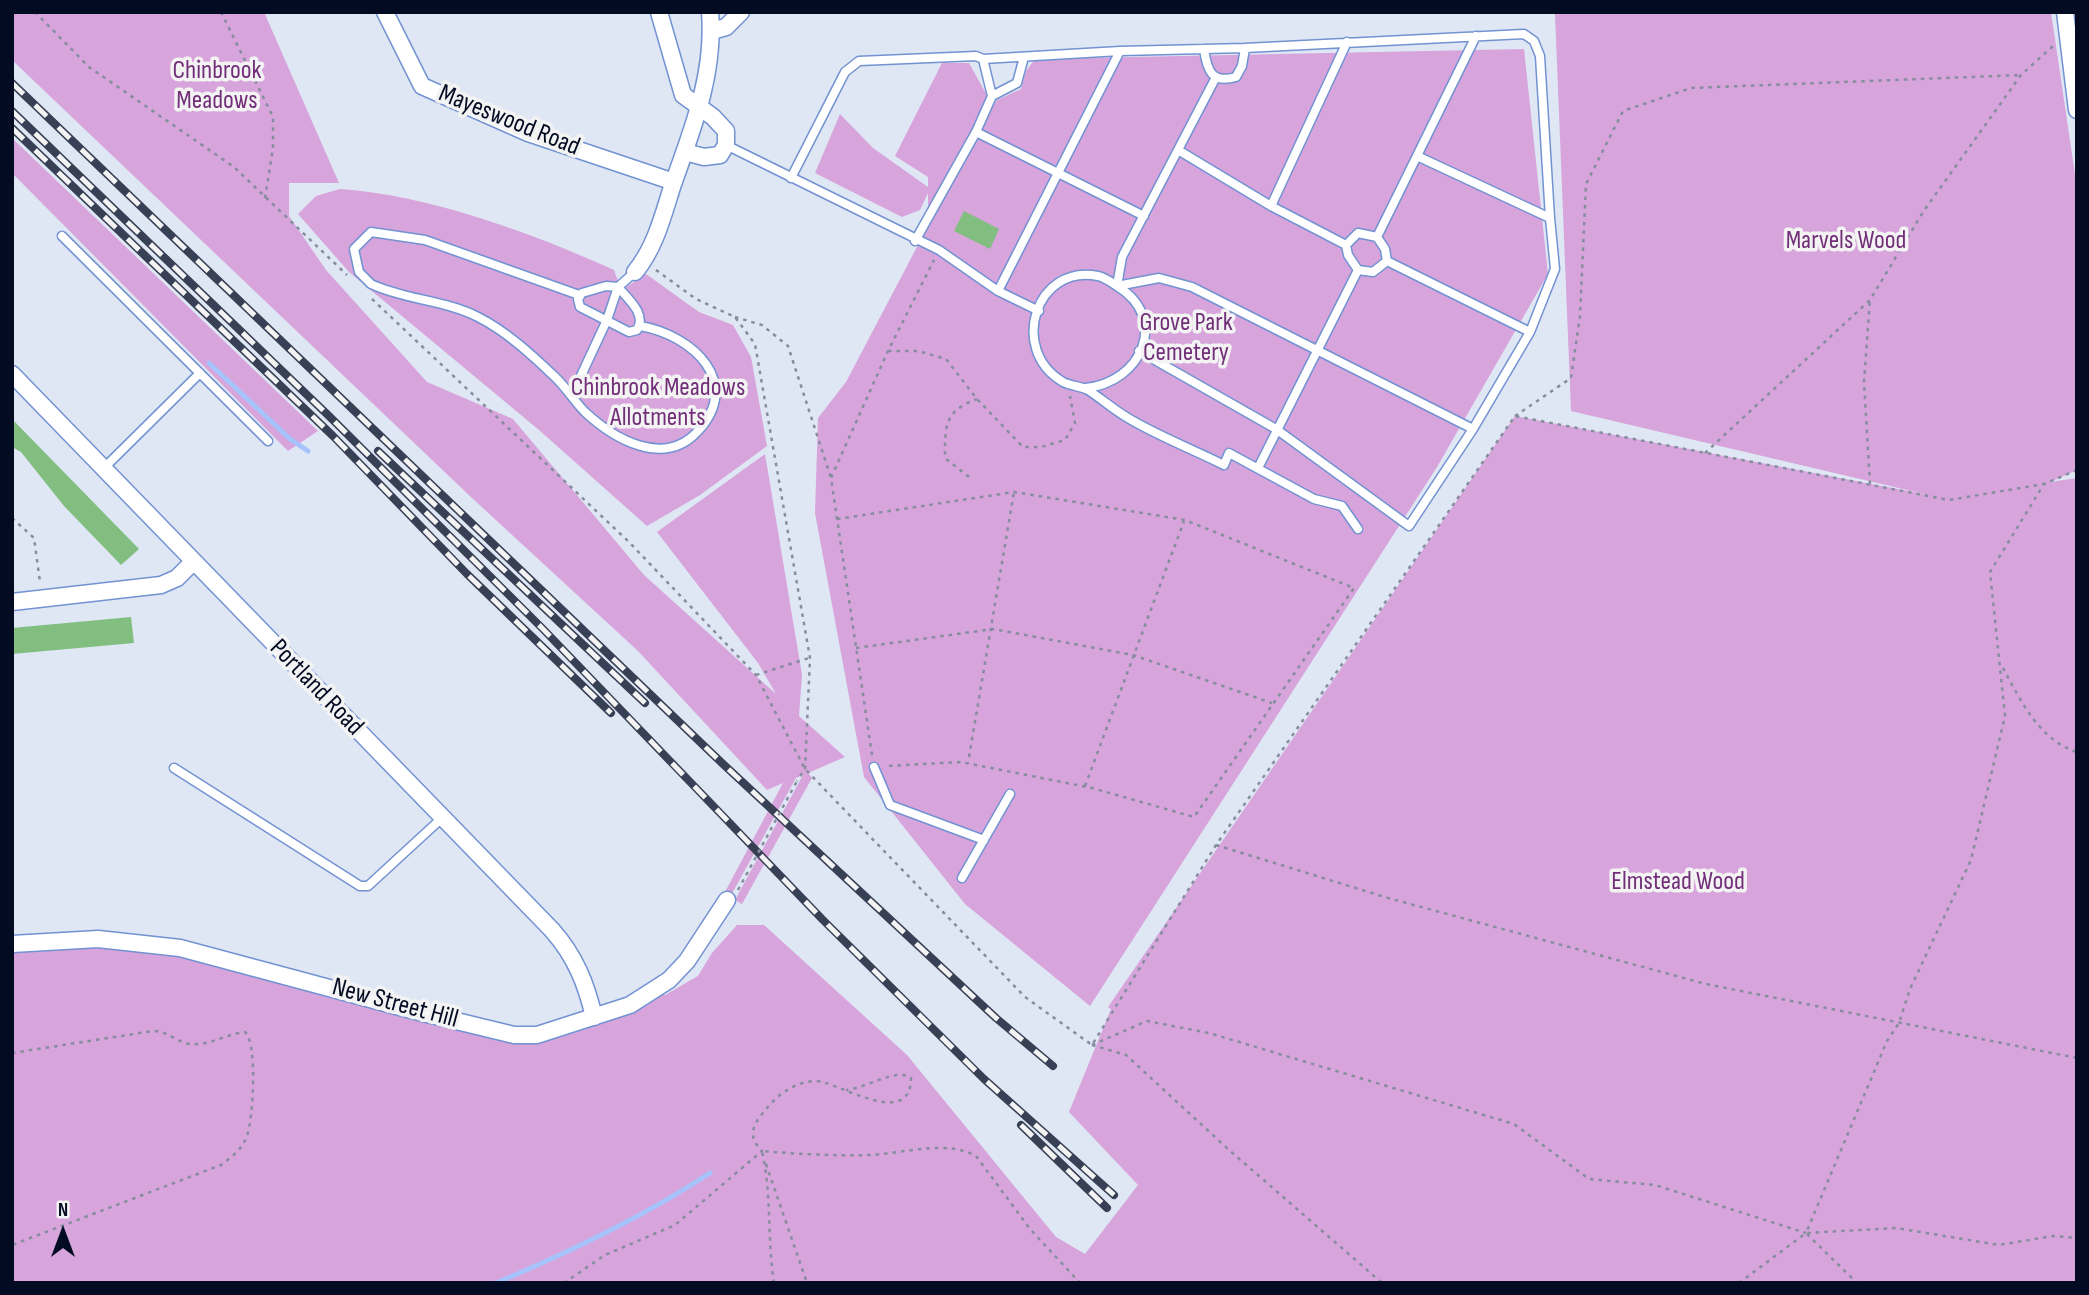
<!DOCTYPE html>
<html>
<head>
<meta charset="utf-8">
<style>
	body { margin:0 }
	#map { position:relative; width:2089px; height:1295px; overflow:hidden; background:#dfe6f4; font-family:"Sofia Sans Condensed",sans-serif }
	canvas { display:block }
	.frame { position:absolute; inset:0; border:14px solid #030b23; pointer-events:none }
	.north { position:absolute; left:28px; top:1197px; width:70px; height:70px; -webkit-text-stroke:5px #f3f3f3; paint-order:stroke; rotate:0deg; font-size:19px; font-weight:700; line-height:28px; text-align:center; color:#030b23 }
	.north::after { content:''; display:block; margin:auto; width:24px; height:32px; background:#030b23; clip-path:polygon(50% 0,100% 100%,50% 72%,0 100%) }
</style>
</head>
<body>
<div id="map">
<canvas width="2089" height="1295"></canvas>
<div class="frame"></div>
<div class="north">N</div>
</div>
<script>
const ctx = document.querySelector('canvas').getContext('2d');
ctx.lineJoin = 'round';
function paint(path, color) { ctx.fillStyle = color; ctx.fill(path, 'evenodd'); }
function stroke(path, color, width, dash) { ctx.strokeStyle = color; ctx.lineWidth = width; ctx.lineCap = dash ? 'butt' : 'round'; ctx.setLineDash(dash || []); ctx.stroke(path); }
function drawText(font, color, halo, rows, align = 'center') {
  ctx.font = font + ' "Sofia Sans Condensed",sans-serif'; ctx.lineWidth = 7; ctx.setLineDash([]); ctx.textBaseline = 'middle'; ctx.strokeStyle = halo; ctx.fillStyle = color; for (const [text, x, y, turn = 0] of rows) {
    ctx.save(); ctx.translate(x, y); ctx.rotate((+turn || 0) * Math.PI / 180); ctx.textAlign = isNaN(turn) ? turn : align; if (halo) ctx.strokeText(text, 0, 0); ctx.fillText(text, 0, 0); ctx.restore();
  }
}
paint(new Path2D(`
	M 12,12 L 264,12 L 339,183 L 289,183 L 289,216 L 326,270 L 427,382 L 513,419 L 644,575 L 776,694 L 758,663 L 657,532 L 765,454 L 802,675 L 799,716 L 845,757 L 808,773 L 812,778 L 742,904 L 735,900 L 803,775 L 796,778 L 730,897 L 725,892 L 783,783 L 767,790 L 638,651 L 472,498 L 12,60 Z
	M 1623,12 L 2051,12 L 2077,188 L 2077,470 L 2050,482 L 2077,478 L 2077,1283 L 12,1283 L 12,948 L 83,943 L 171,951 L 526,1040 L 662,993 L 665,995 L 698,976 L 712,953 L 737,925 L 764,925 L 907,1055 L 1056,1237 L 1085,1254 L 1138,1185 L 1069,1112 L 1111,1009 L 1108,1007 L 1515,416 L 1924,494 L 1571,411 L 1555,14 Z
	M 1524,49 L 1548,274 L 1437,467 L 1090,1006 L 965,904 L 864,777 L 815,513 L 818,418 L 846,382 L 928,226 L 928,193 L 920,210 L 902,217 L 815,173 L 840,114 L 873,148 L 928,187 L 928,177 L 895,156 L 942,63 L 969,63 L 993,106 L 997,100 L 1021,89 L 1026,71 L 1035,59 Z
	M 12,138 L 318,431 L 288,451 L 12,173 Z
	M 340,189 C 429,195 532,233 614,270 L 618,281 L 626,287 L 646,274 L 699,312 L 733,325 L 751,357 L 767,446 L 700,495 L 647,526 L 539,430 L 349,272 L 298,214 L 316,196 Z`), '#d7a4db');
stroke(new Path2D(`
	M 209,363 L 290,439 L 308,451
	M 496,1283 C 570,1252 643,1217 710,1173`), '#a6c3fb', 5);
paint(new Path2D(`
	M 964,211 L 999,229 L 990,249 L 954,231 Z
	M 12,419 L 139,549 L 121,565 L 64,506 L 21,452 L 12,447 Z
	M 131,617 L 134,643 L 12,654 L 12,628 Z`), '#81be80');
const lane = new Path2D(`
	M 1204,49 L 1245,48
	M 1215,79 L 1122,257 L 1117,286 L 1159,278 L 1192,287 L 1473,429 L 1530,332 L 1387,261
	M 992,96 L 1017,83 L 1024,57
	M 976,132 L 1144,216
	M 726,145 L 939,250 L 998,291 L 1039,311
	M 1178,150 L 1271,206 L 1346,245
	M 1417,156 L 1550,218 L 1555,269 L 1530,332
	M 791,178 L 845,72 L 859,61 L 976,56 L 983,59
	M 1271,206 L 1347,42
	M 62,236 L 268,441
	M 915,241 L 976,132 L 992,96 L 983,59 L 1120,51
	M 1358,270 L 1373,272 L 1387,261 L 1385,249 L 1377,237
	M 606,286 L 618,287 C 628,299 647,314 637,330 L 629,332 L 580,307 L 578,299 L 582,293 Z
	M 998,291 L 1120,51 L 1204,49 C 1207,71 1212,84 1236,77 L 1242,66 L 1245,48 L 1524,34 L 1534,41 L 1540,56 L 1550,218
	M 579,295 L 425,240 L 371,232 L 354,249 L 359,272 L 371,284 C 405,300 445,300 478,317 C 506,331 532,355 554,376 C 566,387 574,401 585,412 C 615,440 664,467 697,432 C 744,383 693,335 640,326
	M 1139,351 L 1276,429 L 1409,526 L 1473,429
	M 1085,388 C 1142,383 1170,318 1117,286 C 1111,282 1104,277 1098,276 C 1036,263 1008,350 1063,382 C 1071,386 1080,386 1088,390 C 1102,399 1114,410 1128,418 C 1158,436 1192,449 1224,465 L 1229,453 L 1314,499 L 1342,506 L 1358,529
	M 572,395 L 607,320 L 618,287 L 635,272
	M 104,468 L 200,373
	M 1258,468 L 1358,270 L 1348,255 L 1346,245 L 1358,233 L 1377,237 L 1476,36
	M 874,767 L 890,805 L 984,840
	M 174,768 L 360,886 L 368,886 L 442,818
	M 962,878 L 1010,794`);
const street = new Path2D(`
	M 385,12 L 422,86 L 528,133 L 674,182
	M 659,12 L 683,95 L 713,117 L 726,131 L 726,145 L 720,155 L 704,157 L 685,152
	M 2065,12 L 2077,110
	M 712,31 L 726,27 L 741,12
	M 635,272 C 656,246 663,215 673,184 C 693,128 715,73 710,12
	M 12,374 L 552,930 C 575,956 586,983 594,1017
	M 12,602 L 161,585 L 177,578 L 193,562
	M 12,944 L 98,939 L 180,948 L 415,1011 L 514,1035 L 537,1035 L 630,1005 L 669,980 L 687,961 L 727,900`);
stroke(lane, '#7292d2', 11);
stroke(street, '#7292d2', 19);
stroke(new Path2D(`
	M 35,12 L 89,67 L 234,167 L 347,275
	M 221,12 L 273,117 L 273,148 L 265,198
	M 656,270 L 696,299 L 735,317 L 755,344 L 810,658 L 805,769 L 797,781
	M 372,299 L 629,542 L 756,675 L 805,769 L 1025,997 L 1092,1045 L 1216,845 L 1515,416 L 1949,500 L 2044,484
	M 735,317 L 762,325 L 788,346 L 831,478
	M 888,351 L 918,351 L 946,359 L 977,399 L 1023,447 L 1041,447 L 1065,440 L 1075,423 L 1070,396
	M 1515,416 L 1571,378 L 1580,316 L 1586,184 L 1623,111 L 1691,88 L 2021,75
	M 1705,453 L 1870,300 L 1923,212 L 2021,75 L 2053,46
	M 2077,470 L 2044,484 L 1990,572 L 2005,716 L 1971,860 L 1910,989 L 1899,1023 L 1887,1041 L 1806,1233 L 1896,1228 L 1999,1245 L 2053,1236 L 2077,1238
	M 969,477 L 945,458 C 945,426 944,411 977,399
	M 1870,484 L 1864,382 L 1870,300
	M 12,518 L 34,538 L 40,582
	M 837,519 L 1014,492 L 1185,520 L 1354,588 L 1194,817 L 1092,788 L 961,762 L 886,766
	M 856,648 L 993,629 L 1133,655 L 1272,703
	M 2003,668 C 2021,701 2039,740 2077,752
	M 756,675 L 809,658
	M 872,755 L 831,478 L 888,351 L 934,260
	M 969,757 L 1014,492
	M 1085,786 L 1184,521
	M 1216,845 L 1388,898 L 1706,984 L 2077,1058
	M 1092,1045 L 1147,1021 L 1209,1033 L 1514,1124 L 1589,1179 L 1655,1185 L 1806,1233
	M 1092,1045 L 1126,1055 L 1228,1149 L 1382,1283
	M 12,1053 L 153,1031 C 168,1031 176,1042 190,1044 C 209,1046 226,1034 245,1032 C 258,1044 253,1119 247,1136 C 242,1149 232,1157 221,1165 L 12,1245
	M 766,1164 L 807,1283
	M 564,1283 L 605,1255 L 675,1225 L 762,1151 C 751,1140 750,1131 759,1118 C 773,1099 790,1082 816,1081 C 836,1081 911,1131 911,1078 C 897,1067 867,1088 846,1090
	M 774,1283 C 767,1239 772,1195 762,1151 C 797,1154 834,1156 869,1155 C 902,1154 946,1139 976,1156 L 1030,1229 L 1080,1283
	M 1739,1283 L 1806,1233 L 1857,1283`), '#868d9f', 2.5, [3.5, 5]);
stroke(lane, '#fff', 8);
stroke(street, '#fff', 16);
const rail = new Path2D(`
	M 12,83 L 723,764 L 996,1018 L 1053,1066
	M 12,111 L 330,417 L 542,628 L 823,920 L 984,1079 L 1114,1195
	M 12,128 L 333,436 L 467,574 L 611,713
	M 378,451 L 645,703
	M 1021,1125 L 1107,1208`);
stroke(rail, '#384055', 8);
stroke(rail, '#f3f3f3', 5, [16]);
stroke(new Path2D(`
	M 738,890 L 797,781`), '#868d9f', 2.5, [3.5, 5]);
drawText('26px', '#722e79', '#f3f3f3', [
	["Chinbrook",217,71],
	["Meadows",217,101],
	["Marvels Wood",1846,241],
	["Grove Park",1186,323],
	["Cemetery",1186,353],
	["Chinbrook Meadows",658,388],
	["Allotments",658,418],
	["Elmstead Wood",1678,882]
]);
drawText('26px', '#030b23', '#f3f3f3', [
	["Mayeswood Road",509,121,22],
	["Portland Road",316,688,46],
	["New Street Hill",395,1004,15]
]);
</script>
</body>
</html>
